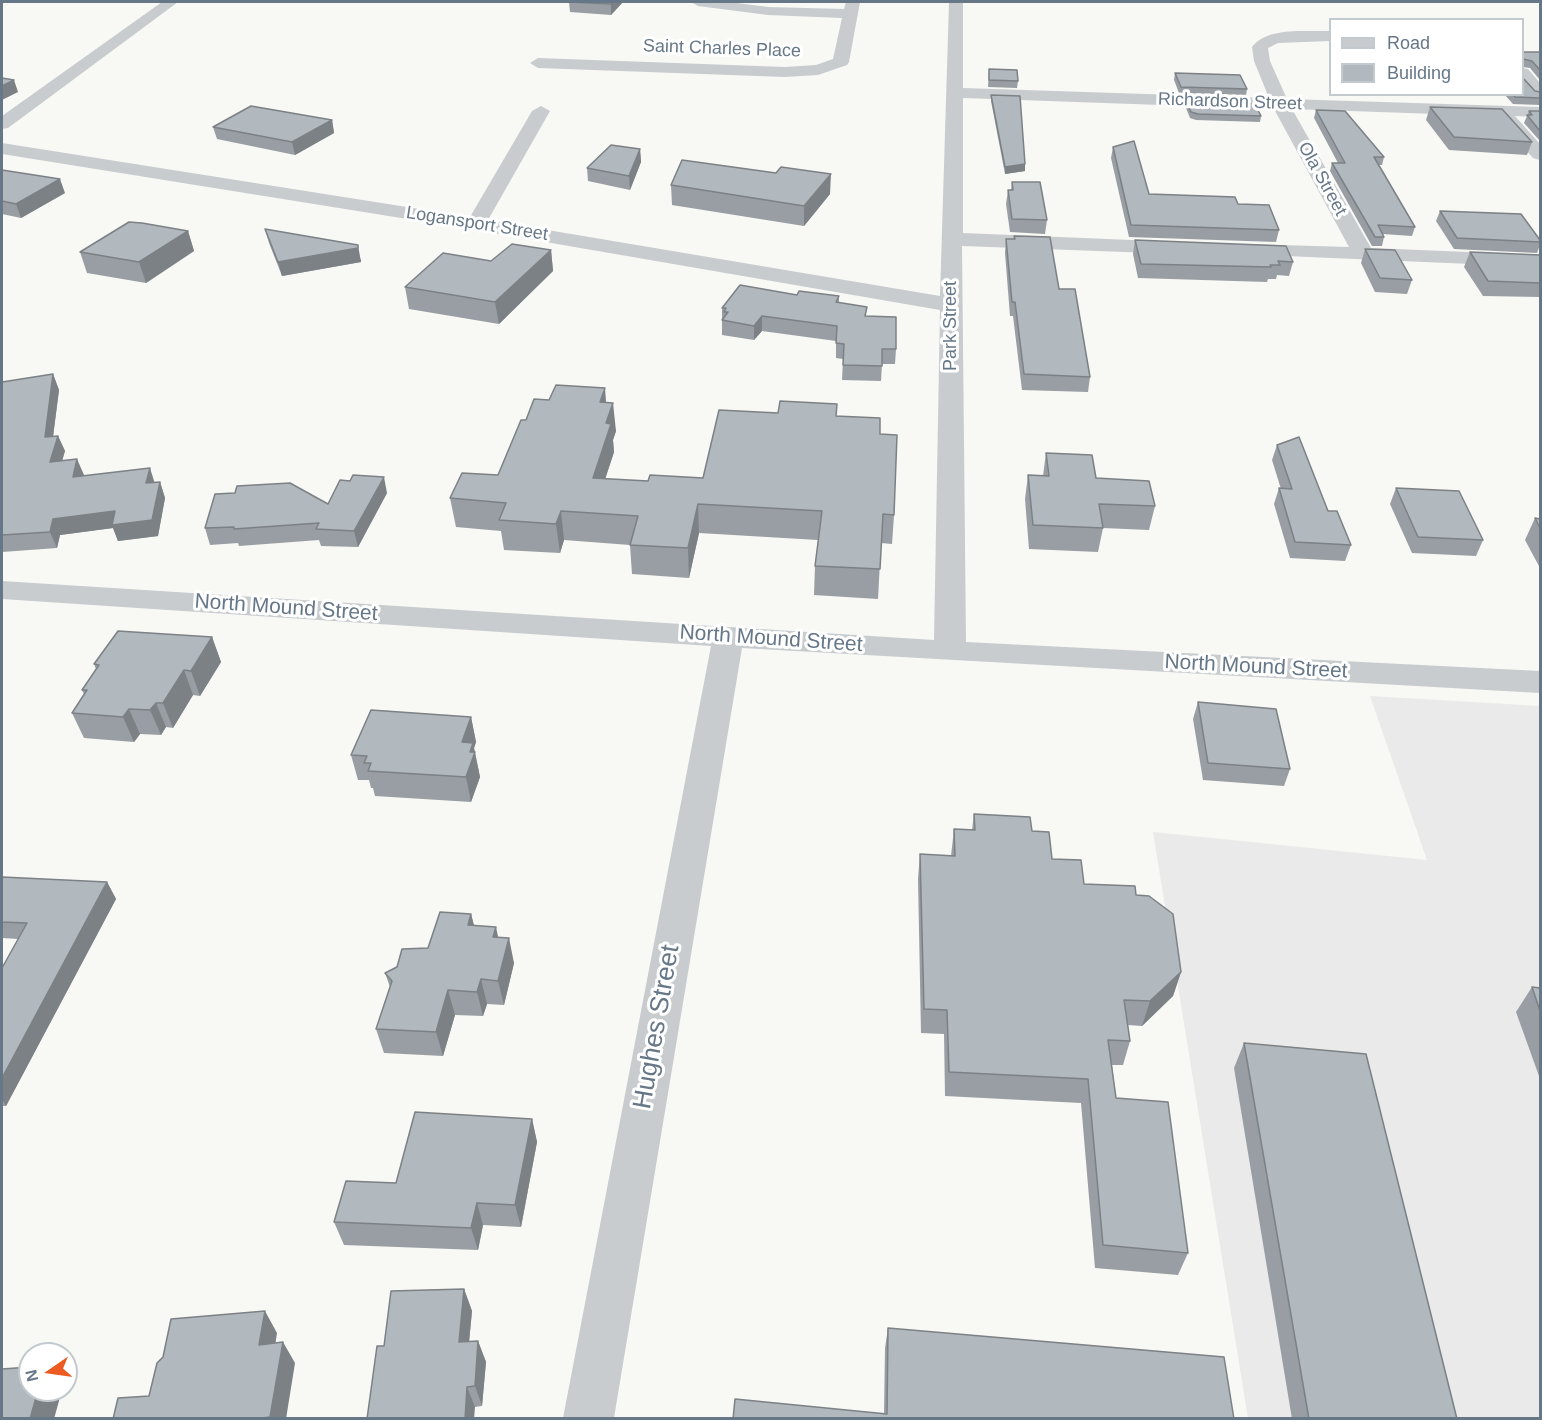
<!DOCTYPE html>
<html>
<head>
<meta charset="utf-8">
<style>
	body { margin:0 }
	#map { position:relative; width:1542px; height:1420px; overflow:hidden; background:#f8f8f5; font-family:Helvetica,sans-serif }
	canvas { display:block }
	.frame { position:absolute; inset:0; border:3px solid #678; pointer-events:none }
	.legend { position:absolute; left:1329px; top:18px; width:195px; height:78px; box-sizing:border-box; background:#fff; border:2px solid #c2c9cf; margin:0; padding:8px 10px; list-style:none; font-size:18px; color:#678 }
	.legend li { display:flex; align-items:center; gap:12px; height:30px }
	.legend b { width:30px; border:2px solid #c2c9cf }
	.north { position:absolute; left:18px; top:1342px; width:60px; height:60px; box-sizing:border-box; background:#fff; border:2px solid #c2c9cf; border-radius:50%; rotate:257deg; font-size:16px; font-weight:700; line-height:24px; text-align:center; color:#678 }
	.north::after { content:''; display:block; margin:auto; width:21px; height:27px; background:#eb5b22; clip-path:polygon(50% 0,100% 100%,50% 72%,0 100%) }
</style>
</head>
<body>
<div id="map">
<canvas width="1542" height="1420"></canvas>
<div class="frame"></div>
<ul class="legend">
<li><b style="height:8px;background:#c8cccf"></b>Road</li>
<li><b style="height:16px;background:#b1b8be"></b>Building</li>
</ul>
<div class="north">N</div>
</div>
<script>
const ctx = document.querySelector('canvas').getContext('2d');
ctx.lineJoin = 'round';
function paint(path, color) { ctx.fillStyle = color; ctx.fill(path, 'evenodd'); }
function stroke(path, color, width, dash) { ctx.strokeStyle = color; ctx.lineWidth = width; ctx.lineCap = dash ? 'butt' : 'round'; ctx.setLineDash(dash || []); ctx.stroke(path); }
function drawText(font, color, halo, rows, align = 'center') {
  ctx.font = font + ' Helvetica,sans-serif'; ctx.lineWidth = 6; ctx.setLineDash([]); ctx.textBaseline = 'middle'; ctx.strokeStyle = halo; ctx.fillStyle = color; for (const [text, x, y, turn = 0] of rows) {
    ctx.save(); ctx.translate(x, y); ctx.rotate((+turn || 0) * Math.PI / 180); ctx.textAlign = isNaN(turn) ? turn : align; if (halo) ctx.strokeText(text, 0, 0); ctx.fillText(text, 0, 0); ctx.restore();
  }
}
paint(new Path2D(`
	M 1370,696 L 1540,706 L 1540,1418 L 1248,1418 L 1153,832 L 1427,860 Z`), '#e9eae9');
paint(new Path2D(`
	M 162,2 L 178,2 L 8,128 L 2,129 L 2,116 Z
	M 691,2 L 729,2 L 768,7 L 844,9 L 846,2 L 860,2 L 849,62 L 847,65 L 818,75 L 785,77 L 538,68 L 530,63 L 538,58 L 785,67 L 816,65 L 833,59 L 842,18 L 768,15 L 698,6 Z
	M 949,2 L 963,2 L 963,88 L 1269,98 L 1254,61 L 1252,47 C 1268,26 1307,32 1330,31 L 1330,41 L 1278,43 L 1268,48 L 1270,61 L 1287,99 L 1540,107 L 1540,117 L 1515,116 L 1540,144 L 1540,160 L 1533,158 L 1495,116 L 1292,109 L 1371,248 L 1540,255 L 1540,267 L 1239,254 L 1235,250 L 1239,246 L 1246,244 L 1349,247 L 1274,109 L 963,98 L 963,233 L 1179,242 L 1186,244 L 1190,248 L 1186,252 L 1179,254 L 962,246 L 966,642 L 1540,671 L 1540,693 L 742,648 L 614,1418 L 563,1418 L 711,646 L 2,599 L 2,581 L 934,640 L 940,310 L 476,230 L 2,154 L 2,143 L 470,217 L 532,111 L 541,106 L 550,111 L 488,220 L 940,296 Z
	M 1522,68 L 1528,69 L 1540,83 L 1540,98 L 1534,97 L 1522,84 Z`), '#c8cccf');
paint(new Path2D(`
	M 569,2 L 623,2 L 611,15 L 570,12 Z
	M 1522,52 L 1540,52 L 1540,80 L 1530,68 L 1523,67 L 1523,78 L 1535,91 L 1540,92 L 1540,105 L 1513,104 L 1504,94 L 1522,94 Z
	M 989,69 L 1018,81 L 1017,88 L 988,87 Z
	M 1175,73 L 1247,89 L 1246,95 L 1179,93 L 1174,80 Z
	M 991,95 L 1025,171 L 1005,174 L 991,101 Z
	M 1187,102 L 1261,116 L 1260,122 L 1196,120 L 1190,118 L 1186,108 Z
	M 1430,107 L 1532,142 L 1527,155 L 1449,150 L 1426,120 Z
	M 1316,110 L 1384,157 L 1382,165 L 1379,165 L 1415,227 L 1412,236 L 1383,234 L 1384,237 L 1382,246 L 1372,246 L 1330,171 L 1332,163 L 1338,163 L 1314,118 Z
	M 1529,111 L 1540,111 L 1540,141 L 1524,123 Z
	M 332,120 L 334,133 L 295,155 L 217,139 L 213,127 Z
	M 1113,147 L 1149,194 L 1238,204 L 1279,230 L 1276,242 L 1129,237 L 1111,158 Z
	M 640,149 L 641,162 L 630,190 L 588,181 L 587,168 Z
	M 2,166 L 3,170 L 65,193 L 21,218 L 2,214 Z
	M 1012,182 L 1047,220 L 1045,234 L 1010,232 L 1006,204 L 1008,190 L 1011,190 Z
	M 671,185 L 830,194 L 804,226 L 672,205 Z
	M 1440,211 L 1540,240 L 1540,245 L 1537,253 L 1454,249 L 1436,221 Z
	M 265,229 L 361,259 L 361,262 L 282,276 L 269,243 Z
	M 188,231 L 194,251 L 146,283 L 87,273 L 80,252 Z
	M 1014,236 L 1059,289 L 1090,377 L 1088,392 L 1022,390 L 1013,316 L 1010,316 L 1005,253 L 1006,239 L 1014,239 Z
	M 1135,240 L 1293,262 L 1289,276 L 1277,275 L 1276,279 L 1268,279 L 1267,282 L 1138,278 L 1133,254 Z
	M 1365,249 L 1412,280 L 1407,294 L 1375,292 L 1361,263 Z
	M 551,250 L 553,271 L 499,324 L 409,309 L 405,287 L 491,261 Z
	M 1470,252 L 1540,255 L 1540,297 L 1483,296 L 1464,267 Z
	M 797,295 L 839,296 L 839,302 L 866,316 L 896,349 L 895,364 L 882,364 L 881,381 L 842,380 L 843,359 L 836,358 L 836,341 L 762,331 L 754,340 L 722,335 L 722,308 Z
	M 53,374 L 59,390 L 53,436 L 58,436 L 65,451 L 62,461 L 84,475 L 84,476 L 155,482 L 160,482 L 165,498 L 158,536 L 118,541 L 113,528 L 60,535 L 57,548 L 2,552 L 2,382 Z
	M 606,402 L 616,431 L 613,440 L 614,452 L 605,479 L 648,481 L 703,478 L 837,416 L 880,434 L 894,515 L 892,544 L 881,543 L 878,599 L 814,595 L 815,566 L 818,540 L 699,533 L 689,578 L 632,574 L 630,545 L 564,540 L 560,553 L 504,550 L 501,531 L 456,527 L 450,498 L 498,475 Z
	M 1277,445 L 1328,511 L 1351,545 L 1345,561 L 1290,558 L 1274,504 L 1279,488 L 1281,489 L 1272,460 Z
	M 1046,453 L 1155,506 L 1149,530 L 1103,528 L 1098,552 L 1029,549 L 1025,499 L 1028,475 L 1043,476 Z
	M 1396,488 L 1483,540 L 1476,556 L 1412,553 L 1390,504 Z
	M 387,493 L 358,547 L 321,546 L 319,540 L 239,546 L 238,543 L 210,545 L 205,528 L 328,504 Z
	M 1535,518 L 1540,519 L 1540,568 L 1525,540 Z
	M 212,637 L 221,662 L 200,696 L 193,695 L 173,728 L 166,727 L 161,735 L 140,734 L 134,742 L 84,738 L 72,713 L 84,694 L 82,690 L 96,669 L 94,664 Z
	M 1198,702 L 1290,769 L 1284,786 L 1203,780 L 1193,719 Z
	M 471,717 L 476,742 L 474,748 L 480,777 L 471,802 L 375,796 L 373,788 L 371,788 L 369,780 L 358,780 L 351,755 Z
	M 974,814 L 1032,831 L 1052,859 L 1084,884 L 1136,895 L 1181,972 L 1173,996 L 1142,1026 L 1128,1025 L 1130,1041 L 1123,1065 L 1112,1065 L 1116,1098 L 1188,1253 L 1178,1275 L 1095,1268 L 1081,1103 L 945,1096 L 944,1034 L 921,1033 L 918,879 L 920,854 L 951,856 L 954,829 L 972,830 Z
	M 2,877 L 107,882 L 116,899 L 6,1106 L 2,1106 L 2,968 L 18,939 L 2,938 Z
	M 471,914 L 474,925 L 498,938 L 514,963 L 504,1005 L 487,1004 L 483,1016 L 455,1015 L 443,1056 L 384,1053 L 376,1029 L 390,987 L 385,973 L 428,948 Z
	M 1532,987 L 1540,988 L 1540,1076 L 1539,1076 L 1516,1012 Z
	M 1244,1043 L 1457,1419 L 1292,1419 L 1234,1068 Z
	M 532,1119 L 537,1142 L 521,1227 L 483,1225 L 478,1250 L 344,1245 L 334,1222 L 396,1183 Z
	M 464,1289 L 472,1311 L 469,1342 L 478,1341 L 486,1362 L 482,1406 L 475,1407 L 384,1346 Z
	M 888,1328 L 1234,1419 L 884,1413 L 885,1348 Z`), '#989ea3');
paint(new Path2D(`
	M 613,2 L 623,2 L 611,15 L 611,4 Z
	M 14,80 L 18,92 L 2,100 L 2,86 Z
	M 332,120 L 334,133 L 295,155 L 292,142 Z
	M 640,149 L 641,162 L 630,190 L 629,176 Z
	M 1025,164 L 1025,171 L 1005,174 L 1005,167 Z
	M 831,174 L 830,194 L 804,226 L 804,206 Z
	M 60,179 L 65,193 L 21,218 L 16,204 Z
	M 188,231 L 194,251 L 146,283 L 139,262 Z
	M 358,245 L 361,262 L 282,276 L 278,262 Z
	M 551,250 L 553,271 L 499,324 L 495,302 Z
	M 762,316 L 762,331 L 754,340 L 754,326 Z
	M 53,374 L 59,390 L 51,453 L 45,437 Z
	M 605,388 L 607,415 L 600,402 Z
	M 613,403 L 616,431 L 613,440 L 614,452 L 596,507 L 593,478 L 606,423 Z
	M 58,436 L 65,451 L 57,478 L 50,462 Z
	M 77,459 L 84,475 L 79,493 L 73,477 Z
	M 150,468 L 155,484 L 146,483 Z
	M 384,477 L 387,493 L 358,547 L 354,531 Z
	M 160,482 L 165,498 L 158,536 L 118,541 L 113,528 L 60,535 L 57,548 L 50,532 L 53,519 Z
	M 698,504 L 699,533 L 689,578 L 688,548 Z
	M 561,511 L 564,540 L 560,553 L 556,524 Z
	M 212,637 L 221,662 L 200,696 L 191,671 Z
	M 184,670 L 193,695 L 173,728 L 163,703 Z
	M 156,703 L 166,727 L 161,735 L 150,710 Z
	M 129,709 L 140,734 L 134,742 L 123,717 Z
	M 471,717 L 476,742 L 474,748 L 480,777 L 471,802 L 466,777 L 462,742 Z
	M 107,882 L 116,899 L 6,1106 L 2,1099 L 2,1078 Z
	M 471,914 L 477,938 L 468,925 Z
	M 496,927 L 501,951 L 493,937 Z
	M 509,938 L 514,963 L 504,1005 L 498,981 Z
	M 1181,972 L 1173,996 L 1142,1026 L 1150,1001 Z
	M 481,979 L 487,1004 L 483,1016 L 477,992 Z
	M 448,990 L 455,1015 L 443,1056 L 436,1032 Z
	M 532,1119 L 537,1142 L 521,1227 L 515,1205 Z
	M 477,1203 L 483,1225 L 478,1250 L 471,1228 Z
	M 464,1289 L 472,1311 L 467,1363 L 459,1342 Z
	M 265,1311 L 277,1333 L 272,1366 L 259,1345 Z
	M 478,1341 L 486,1362 L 482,1406 L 475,1386 Z
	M 283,1342 L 295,1363 L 286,1419 L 271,1419 L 270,1417 Z
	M 467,1387 L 475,1407 L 474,1419 L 465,1419 Z
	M 38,1390 L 62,1390 L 54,1419 L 30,1419 Z`), '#7c8185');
const building = new Path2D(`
	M 569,2 L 613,2 L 611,4 Z
	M 1522,52 L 1540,52 L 1540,70 L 1532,61 L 1523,59 L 1523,78 L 1535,91 L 1540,92 L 1540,98 L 1515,97 L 1513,94 L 1522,94 Z
	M 989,69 L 1017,70 L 1018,81 L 989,80 Z
	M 1175,73 L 1240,75 L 1247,89 L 1181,87 Z
	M 2,78 L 14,80 L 2,86 Z
	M 991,95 L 1020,96 L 1025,164 L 1005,167 Z
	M 1187,102 L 1255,104 L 1261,116 L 1198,114 L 1191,112 Z
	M 251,106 L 332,120 L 292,142 L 213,127 Z
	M 1430,107 L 1502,109 L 1532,142 L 1454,137 Z
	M 1316,110 L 1345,111 L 1384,157 L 1374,157 L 1415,227 L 1378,225 L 1384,237 L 1375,237 L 1332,163 L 1345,163 Z
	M 1529,111 L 1540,111 L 1540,131 L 1527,115 L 1532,115 Z
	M 1134,141 L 1149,194 L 1235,197 L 1238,204 L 1269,205 L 1279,230 L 1131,225 L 1113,147 Z
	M 611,145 L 640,149 L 629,176 L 587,168 Z
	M 682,160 L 776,173 L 781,167 L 831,174 L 804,206 L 671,185 Z
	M 2,170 L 60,179 L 16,204 L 2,201 Z
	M 1012,182 L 1040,182 L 1047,220 L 1012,219 L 1008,190 L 1013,190 Z
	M 1440,211 L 1521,214 L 1540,240 L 1540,242 L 1457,238 Z
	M 129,222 L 142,223 L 188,231 L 139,262 L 80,252 Z
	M 265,229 L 358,245 L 358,248 L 278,262 Z
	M 1014,236 L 1050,237 L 1059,289 L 1075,289 L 1090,377 L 1024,374 L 1015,302 L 1012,302 L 1006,239 L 1015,239 Z
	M 1135,240 L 1286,246 L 1293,262 L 1278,261 L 1280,265 L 1270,265 L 1271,267 L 1141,264 Z
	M 512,244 L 551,250 L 495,302 L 405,287 L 443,253 L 491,261 Z
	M 1365,249 L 1395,250 L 1412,280 L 1380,278 Z
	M 1470,252 L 1540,255 L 1540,283 L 1488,281 Z
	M 740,285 L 797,295 L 799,291 L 839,296 L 836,302 L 867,307 L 865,316 L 896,317 L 896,349 L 882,349 L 882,366 L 843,365 L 844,344 L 836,343 L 837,326 L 762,316 L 754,326 L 722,320 L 728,312 L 724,312 L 726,308 L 722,308 Z
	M 53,374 L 45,437 L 58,436 L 50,462 L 77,459 L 73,477 L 150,468 L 146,483 L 160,482 L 152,520 L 112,525 L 115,511 L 53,519 L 50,532 L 2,535 L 2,382 Z
	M 556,385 L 605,388 L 600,402 L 613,403 L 606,423 L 611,424 L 593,478 L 648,481 L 650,475 L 703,478 L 719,410 L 778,413 L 780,401 L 837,404 L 836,416 L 880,418 L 880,434 L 897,435 L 894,515 L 883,514 L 880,569 L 815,566 L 822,511 L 698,504 L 688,548 L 630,545 L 638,516 L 561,511 L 556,524 L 499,520 L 506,503 L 450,498 L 462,473 L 498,475 L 521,420 L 526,420 L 534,399 L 549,400 Z
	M 1299,437 L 1328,511 L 1337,511 L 1351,545 L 1295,542 L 1279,488 L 1292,489 L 1277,445 Z
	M 1046,453 L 1092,455 L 1096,478 L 1149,481 L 1155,506 L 1099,504 L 1103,528 L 1033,525 L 1028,475 L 1049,476 Z
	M 353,475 L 384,477 L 354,531 L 316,529 L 319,523 L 234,529 L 234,527 L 205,528 L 215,494 L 235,493 L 237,486 L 290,483 L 328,504 L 340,480 L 350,481 Z
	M 1396,488 L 1459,491 L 1483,540 L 1418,537 Z
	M 1535,518 L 1540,519 L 1540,528 Z
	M 118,631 L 212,637 L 191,671 L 184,670 L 163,703 L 156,703 L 150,710 L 129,709 L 123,717 L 72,713 L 87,690 L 82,690 L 99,665 L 94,664 Z
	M 1198,702 L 1276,709 L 1290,769 L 1208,763 Z
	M 371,710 L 471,717 L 462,742 L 473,743 L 470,752 L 475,752 L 466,777 L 368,771 L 371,763 L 364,763 L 367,756 L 351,755 Z
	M 974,814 L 1030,817 L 1032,831 L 1049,832 L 1052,859 L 1081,860 L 1084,884 L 1135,886 L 1136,895 L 1149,896 L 1173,914 L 1181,972 L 1150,1001 L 1124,1000 L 1130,1041 L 1108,1040 L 1116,1098 L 1168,1102 L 1188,1253 L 1103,1245 L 1088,1079 L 949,1072 L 947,1010 L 924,1009 L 920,854 L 955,856 L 954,829 L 975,830 Z
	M 2,877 L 107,882 L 2,1078 L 2,968 L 27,923 L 2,922 Z
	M 440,912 L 471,914 L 468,925 L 496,927 L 493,937 L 509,938 L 498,981 L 481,979 L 477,992 L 448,990 L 436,1032 L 376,1029 L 392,981 L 385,973 L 397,967 L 402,949 L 428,948 Z
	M 1532,987 L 1540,988 L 1540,1011 Z
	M 1244,1043 L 1366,1054 L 1457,1419 L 1309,1419 Z
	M 415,1112 L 532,1119 L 515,1205 L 477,1203 L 471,1228 L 334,1222 L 346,1181 L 396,1183 Z
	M 464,1289 L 459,1342 L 478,1341 L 475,1386 L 467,1387 L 465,1419 L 367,1419 L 377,1346 L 384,1346 L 391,1291 Z
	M 265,1311 L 259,1345 L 283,1342 L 270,1417 L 255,1419 L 113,1419 L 118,1398 L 149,1396 L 157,1363 L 163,1357 L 171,1319 Z
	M 888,1328 L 1224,1357 L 1234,1419 L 733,1419 L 735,1399 L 887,1414 Z
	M 30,1367 L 30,1390 L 38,1390 L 30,1419 L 2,1419 L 2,1369 Z`);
paint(building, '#b1b8be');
stroke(building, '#7c8185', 1.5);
drawText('18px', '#678', '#fff', [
	["Saint Charles Place",722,49,2],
	["Richardson Street",1230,102,2],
	["Ola Street",1322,179,61],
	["Logansport Street",477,224,9],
	["Park Street",951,326,-90]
]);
drawText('21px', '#678', '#fff', [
	["North Mound Street",286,608,4],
	["North Mound Street",771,639,4],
	["North Mound Street",1256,667,3]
]);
drawText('26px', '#678', '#fff', [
	["Hughes Street",657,1027,-80]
]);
</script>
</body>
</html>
